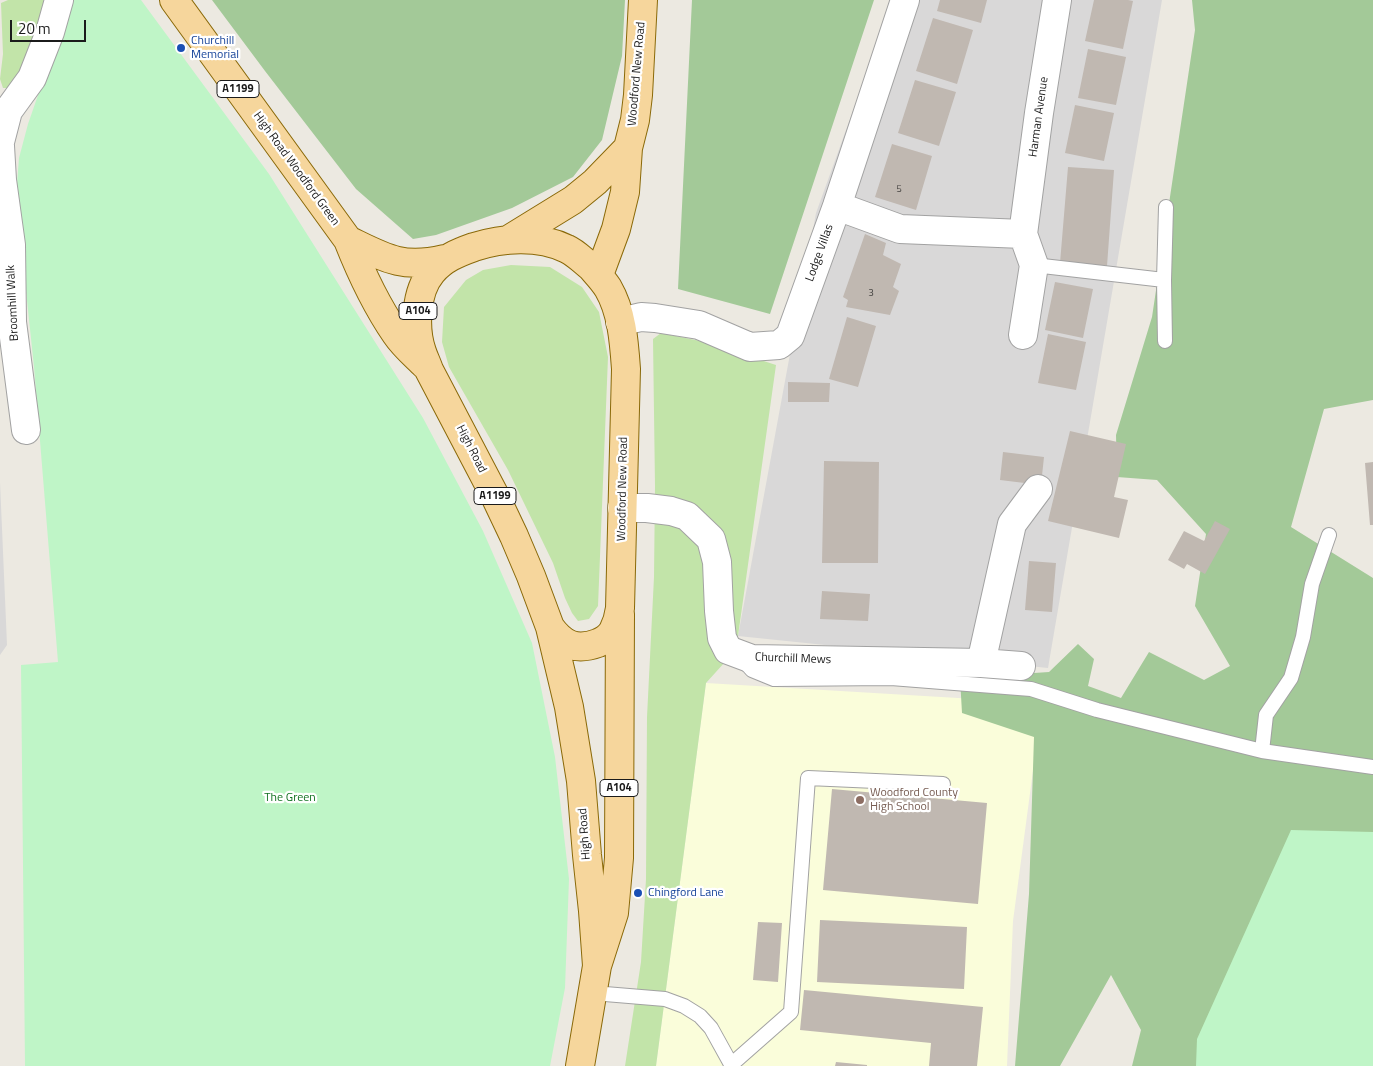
<!DOCTYPE html>
<html>
<head>
<meta charset="utf-8">
<style>
	body { margin:0 }
	#map { position:relative; width:1373px; height:1066px; overflow:hidden; background:#ece9e1; font-family:"Titillium Web",sans-serif }
	canvas { display:block }
	.scale { position:absolute; left:10px; top:20px; width:76px; height:22px; box-sizing:border-box; border:2px solid #1b1b1b; border-top:0; padding-left:6px; font-size:15px; line-height:18px; white-space:nowrap; color:#1b1b1b; -webkit-text-stroke:4px #fff; paint-order:stroke }
</style>
</head>
<body>
<div id="map">
<canvas width="1373" height="1066"></canvas>
<div class="scale">20 m</div>
</div>
<script>
const ctx = document.querySelector('canvas').getContext('2d');
ctx.lineJoin = 'round';
function paint(path, color) { ctx.fillStyle = color; ctx.fill(path, 'evenodd'); }
function stroke(path, color, width, dash) { ctx.strokeStyle = color; ctx.lineWidth = width; ctx.lineCap = dash ? 'butt' : 'round'; ctx.setLineDash(dash || []); ctx.stroke(path); }
function drawText(font, color, halo, rows, align = 'center') {
  ctx.font = font + ' "Titillium Web",sans-serif'; ctx.lineWidth = 4.5; ctx.setLineDash([]); ctx.textBaseline = 'middle'; ctx.strokeStyle = halo; ctx.fillStyle = color; for (const [text, x, y, turn = 0] of rows) {
    ctx.save(); ctx.translate(x, y); ctx.rotate((+turn || 0) * Math.PI / 180); ctx.textAlign = isNaN(turn) ? turn : align; if (halo) ctx.strokeText(text, 0, 0); ctx.fillText(text, 0, 0); ctx.restore();
  }
}
paint(new Path2D(`
	M 893,0 L 1162,0 L 1048,668 L 738,636 L 816,213 Z
	M 0,482 L 7,645 L 0,655 Z`), '#d9d8d8');
paint(new Path2D(`
	M 706,683 L 1042,703 L 1013,921 L 1007,1066 L 656,1066 Z`), '#fafdda');
paint(new Path2D(`
	M 8,0 L 52,0 L 13,88 L 3,88 L 0,79 L 3,54 L 1,3 Z
	M 511,265 L 550,267 L 582,287 L 599,312 L 608,357 L 598,606 L 589,619 L 578,621 L 572,613 L 565,598 L 553,563 L 508,470 L 449,367 L 442,342 L 444,307 L 466,280 L 483,270 Z
	M 661,333 L 705,342 L 776,365 L 738,636 L 725,662 L 706,683 L 656,1066 L 625,1066 L 641,962 L 646,879 L 647,717 L 654,577 L 655,486 L 653,339 Z`), '#c2e4a9');
paint(new Path2D(`
	M 212,0 L 625,0 L 622,56 L 602,140 L 573,177 L 512,208 L 436,235 L 413,239 L 356,189 L 265,71 Z
	M 692,0 L 874,0 L 770,314 L 678,289 Z
	M 1192,0 L 1373,0 L 1373,400 L 1324,409 L 1291,527 L 1373,578 L 1373,854 L 1229,1066 L 1132,1066 L 1141,1030 L 1111,975 L 1060,1066 L 1015,1066 L 1029,894 L 1034,737 L 962,713 L 960,678 L 1049,672 L 1078,644 L 1094,659 L 1088,686 L 1121,698 L 1149,652 L 1204,680 L 1230,666 L 1195,606 L 1206,534 L 1157,480 L 1117,477 L 1116,435 L 1152,317 L 1195,30 Z`), '#a3c998');
paint(new Path2D(`
	M 71,0 L 141,0 L 269,174 L 423,418 L 483,531 L 532,643 L 555,757 L 569,879 L 565,988 L 550,1066 L 25,1066 L 21,665 L 58,662 L 34,367 L 16,196 L 19,158 L 28,124 Z
	M 1291,830 L 1373,832 L 1373,1066 L 1196,1066 L 1197,1039 Z`), '#bff5c7');
paint(new Path2D(`
	M 940,0 L 987,0 L 981,23 L 937,11 Z
	M 1094,0 L 1128,0 L 1133,1 L 1123,49 L 1085,41 Z
	M 933,18 L 973,30 L 957,84 L 916,71 Z
	M 1088,49 L 1126,57 L 1116,105 L 1078,98 Z
	M 915,80 L 956,92 L 939,146 L 898,133 Z
	M 1075,105 L 1114,113 L 1104,161 L 1065,153 Z
	M 892,144 L 932,156 L 916,210 L 875,197 Z
	M 1068,167 L 1114,170 L 1107,266 L 1060,263 Z
	M 865,234 L 886,243 L 883,255 L 901,264 L 893,287 L 899,291 L 890,315 L 846,307 L 848,300 L 843,297 Z
	M 1055,282 L 1093,289 L 1083,338 L 1045,330 Z
	M 847,317 L 876,326 L 858,387 L 829,379 Z
	M 1048,334 L 1086,342 L 1076,390 L 1038,383 Z
	M 788,382 L 830,383 L 829,402 L 788,402 Z
	M 1070,431 L 1126,444 L 1114,497 L 1128,500 L 1119,538 L 1048,521 Z
	M 1003,452 L 1044,457 L 1041,485 L 1000,480 Z
	M 824,461 L 879,462 L 878,563 L 822,563 Z
	M 1373,462 L 1373,525 L 1370,525 L 1365,463 Z
	M 1215,521 L 1230,529 L 1205,574 L 1187,564 L 1184,569 L 1168,560 L 1184,531 L 1204,541 Z
	M 1029,561 L 1056,563 L 1052,612 L 1025,610 Z
	M 822,591 L 870,594 L 868,621 L 820,619 Z
	M 832,789 L 987,803 L 978,904 L 823,890 Z
	M 820,920 L 967,927 L 964,989 L 817,982 Z
	M 758,922 L 782,923 L 778,982 L 753,980 Z
	M 804,990 L 983,1007 L 977,1066 L 929,1066 L 931,1043 L 800,1030 Z
	M 836,1062 L 867,1065 L 867,1066 L 835,1066 Z`), '#c0b8b1');
const lane = new Path2D(`
	M 1034,265 L 1164,280
	M 1165,341 L 1164,280 L 1166,207
	M 744,661 L 752,670 L 774,679 L 891,678 L 1031,689 L 1097,710 L 1262,751 L 1373,767
	M 1262,751 L 1266,715 L 1291,678 L 1303,637 L 1312,584 L 1329,535
	M 593,993 L 665,999 L 684,1006 L 700,1016 L 711,1028 L 732,1066
	M 732,1064 L 791,1012 L 808,778 L 943,784`);
const street = new Path2D(`
	M 0,142 L 8,111 L 32,78 L 50,32 L 59,0
	M 0,146 L 2,180 L 11,245 L 12,322 L 26,430
	M 837,206 L 900,229 L 1023,234
	M 620,322 L 641,317 L 655,318 L 699,325 L 750,347 L 779,345 L 790,336 L 837,206 L 905,0
	M 1023,335 L 1034,265 L 1023,234 L 1039,113 L 1057,0
	M 622,508 L 647,508 L 671,511 L 687,516 L 711,539 L 717,562 L 719,611 L 722,638 L 728,650 L 752,659 L 981,663 L 1021,666
	M 981,663 L 1012,524 L 1038,489`);
const primary = new Path2D(`
	M 174,0 L 348,240 C 361,273 376,305 396,334 C 404,346 415,355 425,365
	M 348,240 C 385,258 402,269 444,259
	M 508,240 L 573,200 L 595,182 L 628,148
	M 599,275 L 616,229 L 625,192 L 628,148 L 635,120 L 638,95 L 643,0
	M 550,627 C 563,645 576,651 598,643 C 603,641 610,636 613,631 C 617,623 619,616 620,608 L 626,369 C 624,341 622,312 608,288 C 603,280 597,274 591,267 C 583,261 576,253 567,249 C 538,235 502,238 474,247 C 457,253 443,259 432,272 C 415,292 414,329 422,352 C 424,358 427,364 429,370 L 495,496 L 514,536 L 531,576 L 550,627 L 569,707 L 581,781 L 587,855 L 593,911 L 597,966
	M 580,1066 L 597,966 L 614,913 L 619,858 L 620,614`);
stroke(lane, '#a2a2a2', 16);
stroke(street, '#a2a2a2', 30);
stroke(primary, '#8a6908', 30);
stroke(lane, '#fff', 14);
stroke(street, '#fff', 28);
stroke(primary, '#f6d69c', 28);
for (const [x, y, r, color] of [
	[181,48,5,"#1a4fb4"],
	[860,800,5,"#8d6e63"],
	[638,893,5,"#1a4fb4"]
]) { const dot = new Path2D(); dot.arc(x, y, r, 0, 2 * Math.PI); ctx.fillStyle = color; ctx.fill(dot); stroke(dot, '#fff', 2); }
drawText('10px', '#444240', null, [
	["5",899,190],
	["3",871,294]
]);
for (const [x, y, w] of [
	[238,89,42],
	[418,311,38],
	[495,496,42],
	[619,788,38]
]) { const box = new Path2D(); box.roundRect(x - w / 2, y - 8.5, w, 17, 4); ctx.fillStyle = '#fff'; ctx.fill(box); stroke(box, '#1b1b1b', 1); }
drawText('bold 11px', '#1b1b1b', null, [
	["A1199",238,89],
	["A104",418,311],
	["A1199",495,496],
	["A104",619,788]
]);
drawText('12px', '#164399', '#fff', [
	["Churchill",191,41],
	["Memorial",191,55],
	["Chingford Lane",648,893]
], 'left');
drawText('12px', '#1b1b1b', '#fff', [
	["Woodford New Road",637,74,-85],
	["Harman Avenue",1039,117,-82],
	["High Road Woodford Green",296,169,54],
	["Lodge Villas",820,253,-70],
	["Broomhill Walk",13,303,-93],
	["High Road",471,449,63],
	["Woodford New Road",623,489,-89],
	["Churchill Mews",793,659,2],
	["High Road",585,834,-94]
]);
drawText('12px', '#785e54', '#fff', [
	["Woodford County",870,793],
	["High School",870,807]
], 'left');
drawText('12px', '#117120', '#fff', [
	["The Green",290,798]
]);
</script>
</body>
</html>
